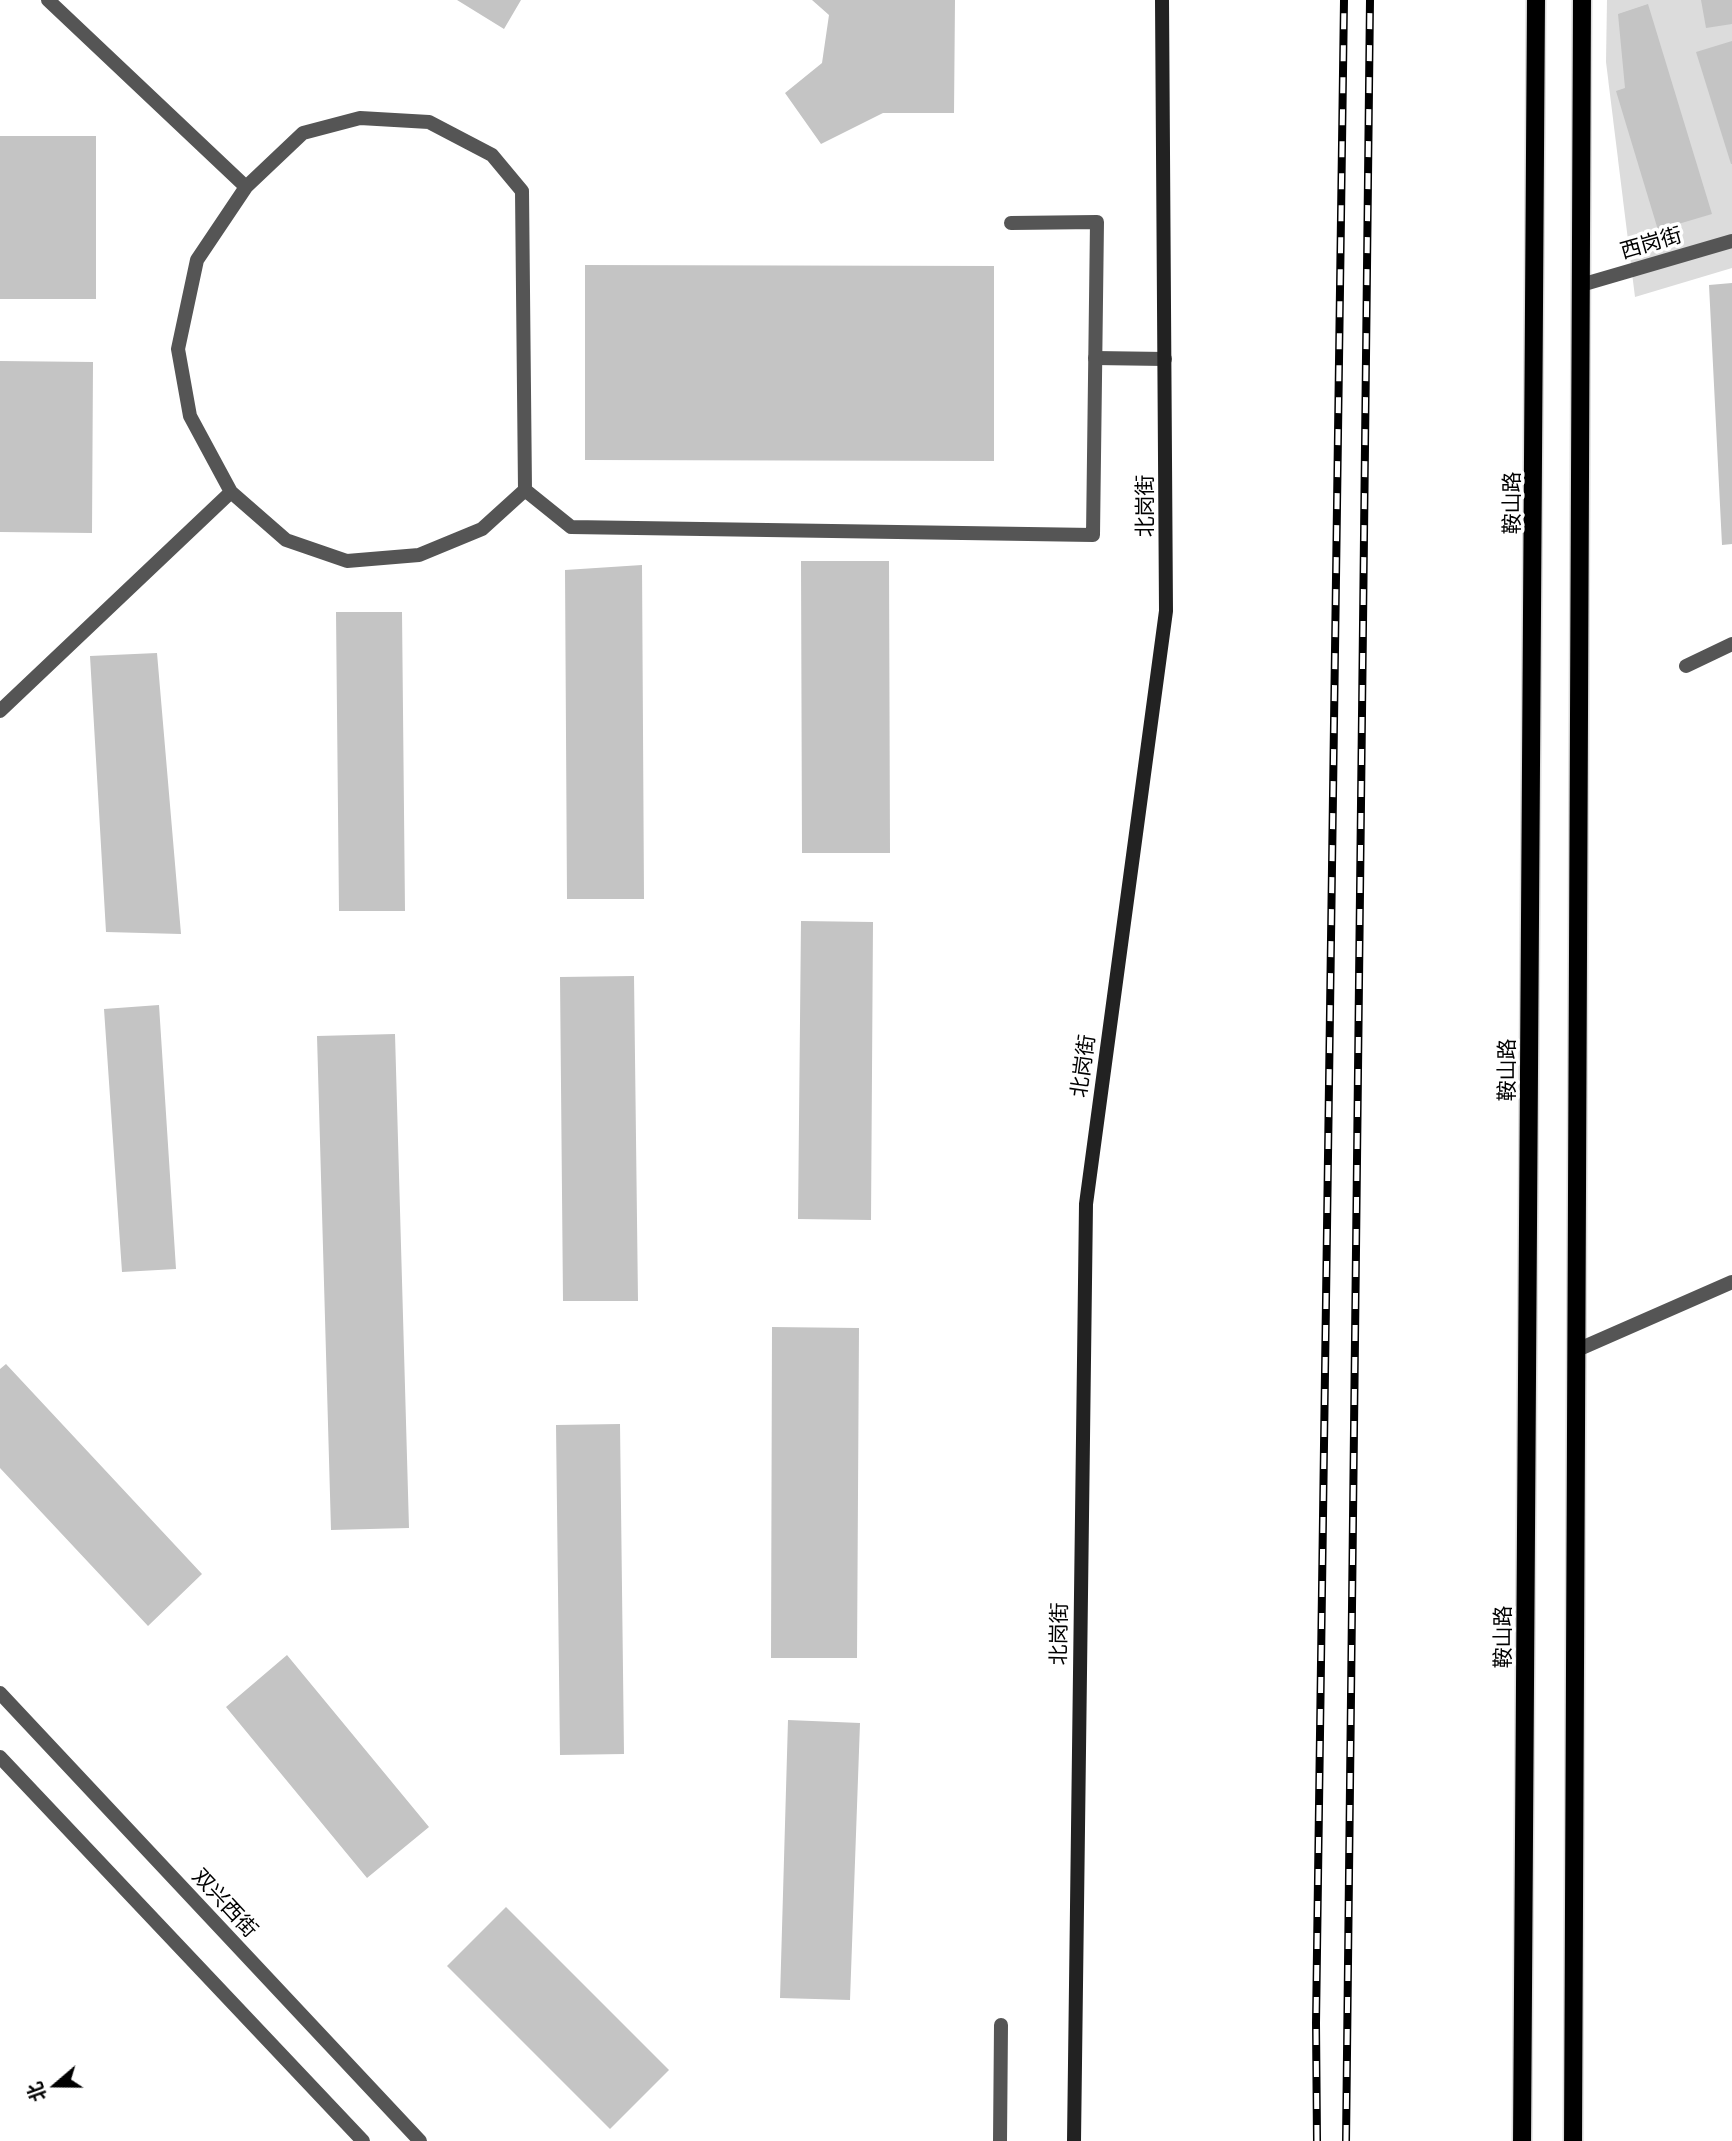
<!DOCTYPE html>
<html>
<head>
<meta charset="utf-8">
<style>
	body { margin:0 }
	#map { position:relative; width:1732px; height:2141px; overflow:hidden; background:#fff; font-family:Barlow,"Noto Sans SC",sans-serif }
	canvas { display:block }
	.north { position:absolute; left:21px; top:2050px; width:70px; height:70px; -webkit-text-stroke:5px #fff; paint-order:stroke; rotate:250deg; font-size:19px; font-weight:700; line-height:28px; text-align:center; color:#000 }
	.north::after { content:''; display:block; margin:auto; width:24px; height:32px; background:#000; clip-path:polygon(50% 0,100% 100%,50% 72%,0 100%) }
</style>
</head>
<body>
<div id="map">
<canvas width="1732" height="2141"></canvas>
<div class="north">北</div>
</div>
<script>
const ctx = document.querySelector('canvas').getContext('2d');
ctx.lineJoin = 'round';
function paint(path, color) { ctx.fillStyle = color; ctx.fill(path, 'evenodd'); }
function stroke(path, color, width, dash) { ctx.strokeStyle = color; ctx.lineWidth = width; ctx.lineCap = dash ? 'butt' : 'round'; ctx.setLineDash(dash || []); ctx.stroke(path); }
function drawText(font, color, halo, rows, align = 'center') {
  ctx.font = font + ' Barlow,"Noto Sans SC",sans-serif'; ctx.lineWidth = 7; ctx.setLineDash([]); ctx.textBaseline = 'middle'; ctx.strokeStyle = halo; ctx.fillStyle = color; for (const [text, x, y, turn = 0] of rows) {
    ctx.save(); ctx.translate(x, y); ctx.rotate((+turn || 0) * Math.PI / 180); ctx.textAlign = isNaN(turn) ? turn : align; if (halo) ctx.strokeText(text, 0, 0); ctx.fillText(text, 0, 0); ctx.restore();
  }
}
paint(new Path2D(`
	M 1607,0 L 1732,0 L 1732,268 L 1635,297 L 1606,62 Z`), '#dcdcdc');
paint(new Path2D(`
	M 457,0 L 521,0 L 504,29 Z
	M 812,0 L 955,0 L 954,113 L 883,113 L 821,144 L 785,93 L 822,63 L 829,15 Z
	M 1701,0 L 1732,0 L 1732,24 L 1706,28 Z
	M 1648,4 L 1712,214 L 1658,230 L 1616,91 L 1625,88 L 1618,14 Z
	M 1732,41 L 1732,164 L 1731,164 L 1696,52 Z
	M 0,136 L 96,136 L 96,299 L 0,299 Z
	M 585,265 L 994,266 L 994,461 L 585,460 Z
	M 1732,283 L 1732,544 L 1722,545 L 1709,285 Z
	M 0,361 L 93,362 L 92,533 L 0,532 Z
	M 801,561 L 889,561 L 890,853 L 802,853 Z
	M 642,565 L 644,899 L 567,899 L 565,570 Z
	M 336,612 L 402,612 L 405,911 L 339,911 Z
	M 157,653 L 181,934 L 106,932 L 90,656 Z
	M 801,921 L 873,922 L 871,1220 L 798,1219 Z
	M 634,976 L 638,1301 L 563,1301 L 560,977 Z
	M 159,1005 L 176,1269 L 122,1272 L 104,1009 Z
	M 395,1034 L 409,1528 L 331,1530 L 317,1036 Z
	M 772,1327 L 859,1328 L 857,1658 L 771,1658 Z
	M 6,1364 L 202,1574 L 148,1626 L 0,1468 L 0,1369 Z
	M 620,1424 L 624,1754 L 560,1755 L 556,1425 Z
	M 287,1655 L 429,1827 L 367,1878 L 226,1707 Z
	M 788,1720 L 860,1723 L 850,2000 L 780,1998 Z
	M 506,1907 L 669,2070 L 610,2129 L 447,1966 Z`), '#c4c4c4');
const primary = new Path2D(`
	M 1522,2141 L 1536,0
	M 1573,2141 L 1582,0`);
stroke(primary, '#dbdbdb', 21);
stroke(new Path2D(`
	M 1095,358 L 1165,359
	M 1686,666 L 1732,644
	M 1577,1350 L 1732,1282
	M 1000,2141 L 1001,2025`), '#555', 14);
stroke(new Path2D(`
	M 48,0 L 246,187
	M 360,118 L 429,122 L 492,155 L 522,191 L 525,490 L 482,529 L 419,555 L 347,561 L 286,540 L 231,492 L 190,416 L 178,349 L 197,260 L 246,187 L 303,133 Z
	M 1581,285 L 1732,241
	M 525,490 L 571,527 L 1093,535 L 1097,222 L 1011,223
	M 0,711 L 231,492`), '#555', 14);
stroke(new Path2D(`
	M 0,1693 L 420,2141
	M 0,1757 L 363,2141`), '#555', 14);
stroke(new Path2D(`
	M 1074,2141 L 1086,1204 L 1166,611 L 1162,0`), '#222', 14);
stroke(primary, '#000', 18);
const rail = new Path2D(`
	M 1317,2141 L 1316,2023 L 1344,0
	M 1346,2141 L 1370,0`);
stroke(rail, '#000', 8);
stroke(rail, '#fff', 5, [16]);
drawText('21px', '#000', '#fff', [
	["西岗街",1651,243,-16],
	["鞍山路",1512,503,-90],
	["北岗街",1145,506,-90],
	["北岗街",1083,1066,-82],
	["鞍山路",1507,1070,-90],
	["北岗街",1059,1634,-89],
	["鞍山路",1503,1637,-90],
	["双兴西街",225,1903,47]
]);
</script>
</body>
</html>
